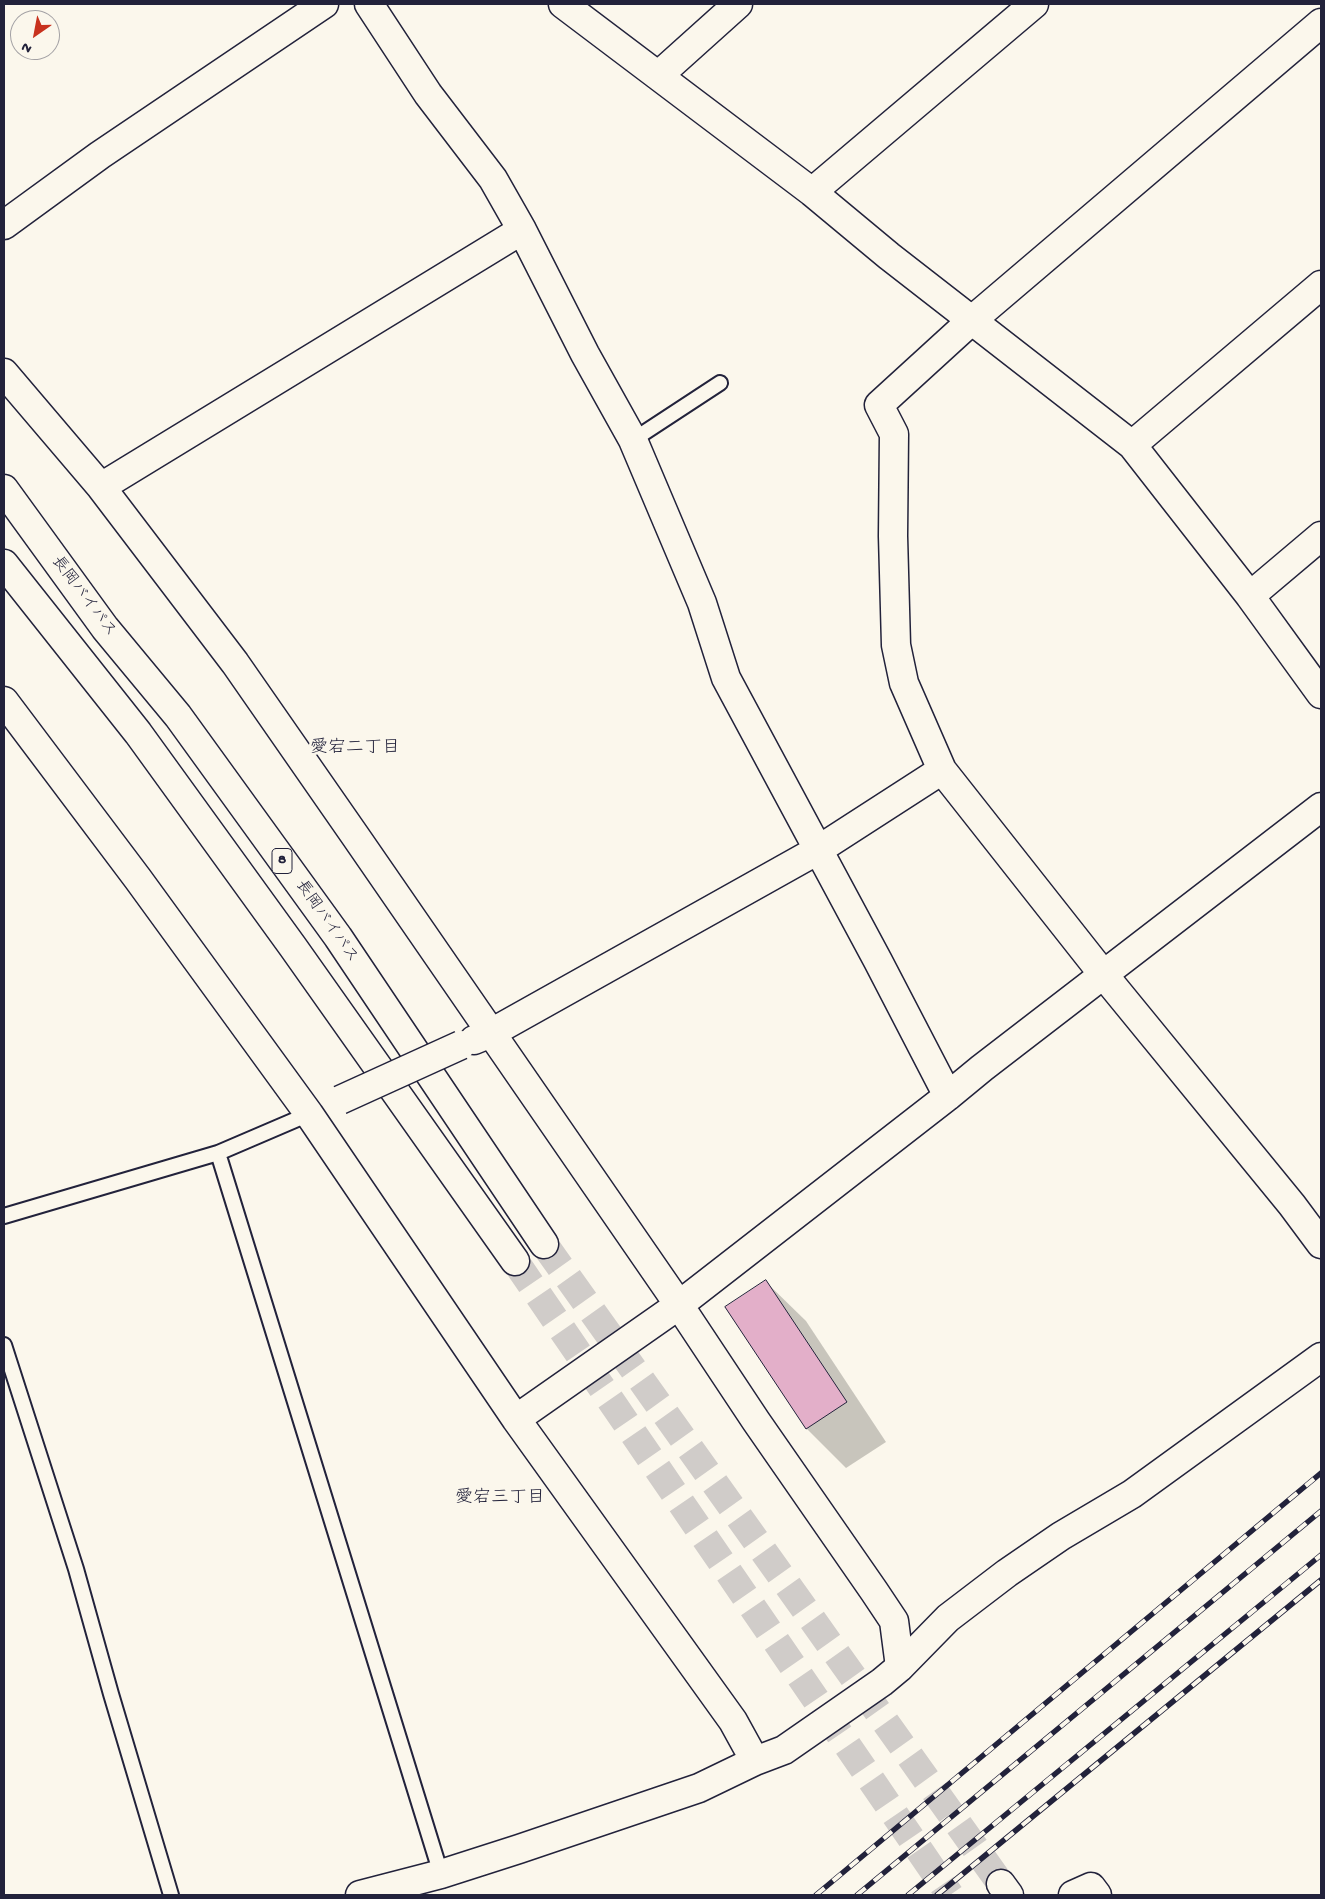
<!DOCTYPE html>
<html>
<head>
<meta charset="utf-8">
<style>
	body { margin:0 }
	#map { position:relative; width:1325px; height:1899px; overflow:hidden; background:#fbf7ec; font-family:"Gochi Hand",sans-serif }
	canvas { display:block }
	.frame { position:absolute; inset:0; border:5px solid #22223b; pointer-events:none }
	.north { position:absolute; left:10px; top:10px; width:50px; height:50px; box-sizing:border-box; background:#fbf7ec; border:1px solid #a4a2a5; border-radius:50%; rotate:213deg; font-size:14px; font-weight:700; line-height:20px; text-align:center; color:#22223b }
	.north::after { content:''; display:block; margin:auto; width:18px; height:22px; background:#c8321e; clip-path:polygon(50% 0,100% 100%,50% 72%,0 100%) }
</style>
</head>
<body>
<div id="map">
<canvas width="1325" height="1899"></canvas>
<div class="frame"></div>
<div class="north">N</div>
</div>
<script>
const ctx = document.querySelector('canvas').getContext('2d');
ctx.lineJoin = 'round';
function paint(path, color) { ctx.fillStyle = color; ctx.fill(path, 'evenodd'); }
function stroke(path, color, width, dash) { ctx.strokeStyle = color; ctx.lineWidth = width; ctx.lineCap = dash ? 'butt' : 'round'; ctx.setLineDash(dash || []); ctx.stroke(path); }
function drawText(font, color, halo, rows, align = 'center') {
  ctx.font = font + ' "Gochi Hand","Klee One",sans-serif'; ctx.lineWidth = 5; ctx.setLineDash([]); ctx.textBaseline = 'middle'; ctx.strokeStyle = halo; ctx.fillStyle = color; for (const [text, x, y, turn = 0] of rows) {
    ctx.save(); ctx.translate(x, y); ctx.rotate((+turn || 0) * Math.PI / 180); ctx.textAlign = isNaN(turn) ? turn : align; if (halo) ctx.strokeText(text, 0, 0); ctx.fillText(text, 0, 0); ctx.restore();
  }
}
paint(new Path2D(`
	M 766,1282 L 806,1321 L 886,1442 L 846,1468 L 806,1428 Z`), '#0003');
const building = new Path2D(`
	M 766,1280 L 847,1402 L 806,1429 L 725,1307 Z`);
paint(building, '#e3afc9');
stroke(building, '#22223b', 1);
stroke(new Path2D(`
	M 544,1244 L 1001,1884
	M 515,1261 L 950,1895`), '#d0ccc9', 28, [28, 14]);
const service = new Path2D(`
	M 633,440 L 720,383
	M 218,1153 L 441,1874
	M 4,1216 L 218,1153 L 309,1114
	M 4,1345 L 76,1569 L 111,1694 L 171,1895`);
const minor = new Path2D(`
	M 369,4 L 428,94 L 493,179 L 522,230 L 585,354 L 633,440 L 702,603 L 726,678 L 878,961 L 948,1096
	M 563,4 L 812,192 L 889,256 L 1132,445 L 1250,596 L 1321,694
	M 659,75 L 738,4
	M 812,192 L 1034,4
	M 4,225 L 100,155 L 324,4
	M 4,373 L 101,487 L 235,663 L 356,837 L 679,1305 L 756,1421 L 874,1591 L 894,1621 L 900,1667
	M 1132,445 L 1321,285
	M 101,487 L 522,230
	M 1250,596 L 1321,536
	M 4,701 L 138,879 L 309,1114 L 516,1419 L 733,1721 L 755,1761
	M 942,770 L 904,683 L 896,645 L 893,536 L 894,434 L 879,405 L 971,321 L 1321,23
	M 474,1040 L 491,1033 L 818,850 L 942,770 L 1103,974 L 1292,1205 L 1321,1244
	M 516,1419 L 679,1305 L 948,1096 L 982,1068 L 1321,807
	M 360,1895 L 441,1874 L 519,1849 L 699,1788 L 755,1761 L 784,1750 L 882,1682 L 900,1667 L 948,1618 L 1007,1573 L 1061,1536 L 1132,1494 L 1321,1357
	M 1073,1895 L 1091,1887 L 1097,1895`);
const trunk = new Path2D(`
	M 4,489 L 105,628 L 178,716 L 338,937 L 544,1244
	M 4,564 L 138,733 L 293,947 L 515,1261
	M 1001,1884 L 1009,1895`);
stroke(service, '#22223b', 18);
stroke(minor, '#22223b', 31);
stroke(trunk, '#22223b', 31);
stroke(service, '#fbf7ec', 14);
stroke(minor, '#fbf7ec', 28);
stroke(trunk, '#fbf7ec', 28);
const rail = new Path2D(`
	M 816,1895 L 1321,1473
	M 857,1895 L 1321,1511
	M 908,1895 L 1321,1555
	M 937,1895 L 1321,1580`);
stroke(rail, '#22223b', 5.5);
stroke(rail, '#fbf7ec', 4, [11]);
const minorBridge = new Path2D(`
	M 340,1100 L 461,1045`);
stroke(minorBridge, '#22223b', 31, []);
stroke(minorBridge, '#fbf7ec', 28);
for (const [x, y, w] of [
	[282,861,20]
]) { const box = new Path2D(); box.roundRect(x - w / 2, y - 12.5, w, 25, 4); ctx.fillStyle = '#fbf7ec'; ctx.fill(box); stroke(box, '#22223b', 1); }
drawText('bold 15px', '#22223b', null, [
	["8",282,861]
]);
drawText('16px', '#22223b', '#fbf7ec', [
	["長岡バイパス",83,597,53],
	["長岡バイパス",326,922,55]
]);
drawText('18px', '#22223b', '#fbf7ec', [
	["愛宕二丁目",355,749],
	["愛宕三丁目",500,1499]
]);
</script>
</body>
</html>
